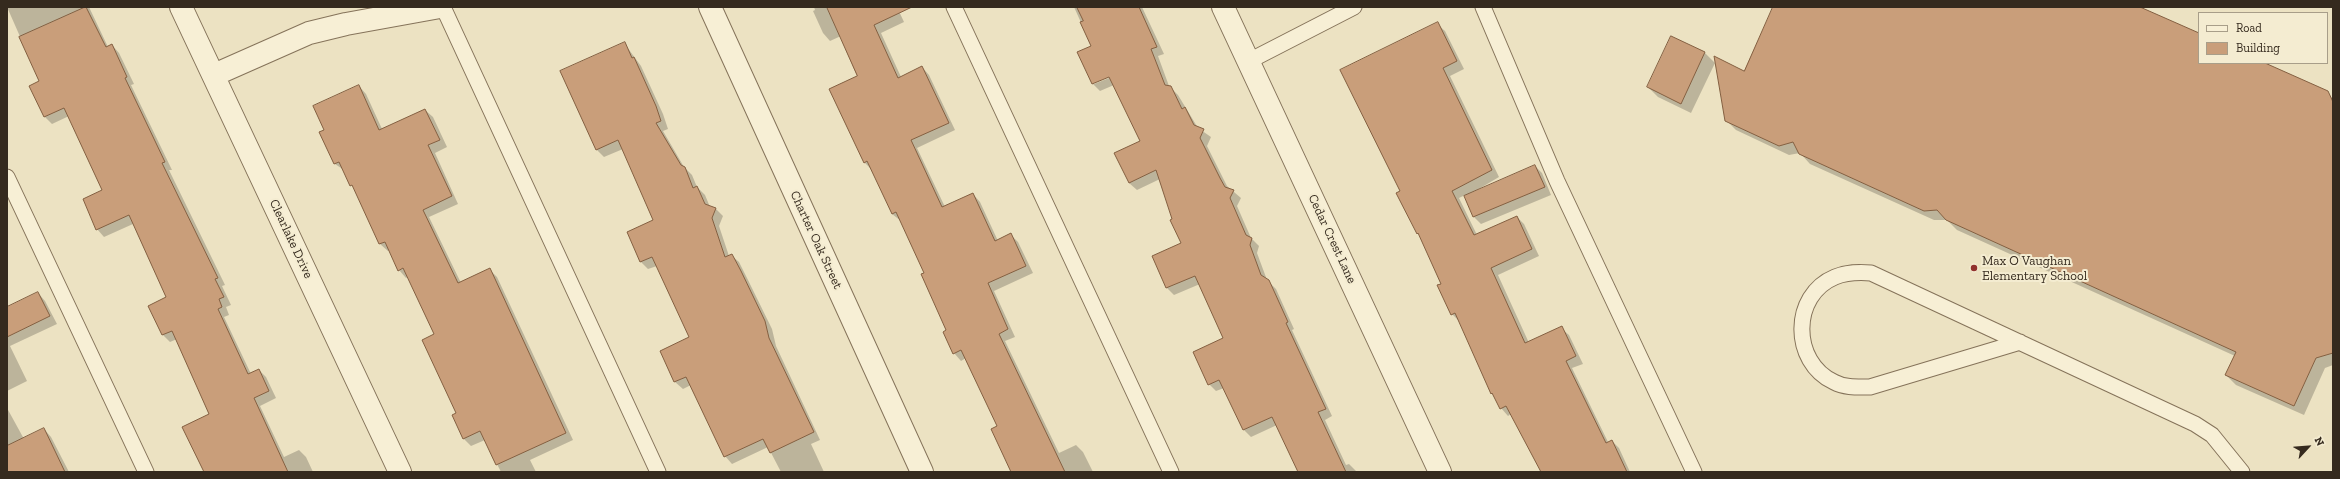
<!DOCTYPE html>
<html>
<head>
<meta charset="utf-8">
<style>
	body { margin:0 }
	#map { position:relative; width:2340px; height:479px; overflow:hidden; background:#ece2c2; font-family:"Zilla Slab",serif }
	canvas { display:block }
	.frame { position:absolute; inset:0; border:8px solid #352a1e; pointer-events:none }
	.legend { position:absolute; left:2198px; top:12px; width:130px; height:52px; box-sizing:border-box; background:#f4ecd1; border:1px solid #a89e89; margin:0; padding:5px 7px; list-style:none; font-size:12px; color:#352a1e }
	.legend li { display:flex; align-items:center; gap:8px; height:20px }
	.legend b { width:20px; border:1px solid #a89e89 }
	.north { position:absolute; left:2288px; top:427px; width:40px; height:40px; -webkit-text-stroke:3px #f4ecd1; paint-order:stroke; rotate:64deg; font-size:11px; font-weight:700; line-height:16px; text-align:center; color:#352a1e }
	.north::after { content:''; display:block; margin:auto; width:14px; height:18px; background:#352a1e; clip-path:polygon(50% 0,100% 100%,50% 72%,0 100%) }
</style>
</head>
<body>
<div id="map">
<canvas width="2340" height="479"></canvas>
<div class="frame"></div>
<ul class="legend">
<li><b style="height:5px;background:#f7efd5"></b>Road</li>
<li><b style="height:11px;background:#c99e7a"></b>Building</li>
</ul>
<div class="north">N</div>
</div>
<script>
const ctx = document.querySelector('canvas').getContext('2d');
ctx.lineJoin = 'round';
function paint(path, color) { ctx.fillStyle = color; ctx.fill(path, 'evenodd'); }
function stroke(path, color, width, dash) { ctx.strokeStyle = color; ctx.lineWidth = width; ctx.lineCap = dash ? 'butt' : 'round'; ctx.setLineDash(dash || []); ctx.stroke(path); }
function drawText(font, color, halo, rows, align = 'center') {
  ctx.font = font + ' "Zilla Slab",serif'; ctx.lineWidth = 4; ctx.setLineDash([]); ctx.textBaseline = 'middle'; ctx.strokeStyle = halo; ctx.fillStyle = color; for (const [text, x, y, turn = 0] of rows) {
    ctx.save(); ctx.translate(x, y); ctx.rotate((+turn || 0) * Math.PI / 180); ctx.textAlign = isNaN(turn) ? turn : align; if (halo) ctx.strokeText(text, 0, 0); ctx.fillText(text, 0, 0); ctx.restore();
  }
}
paint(new Path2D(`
	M 7,7 L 89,7 L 108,47 L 112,45 L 119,53 L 134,84 L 131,85 L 172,170 L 169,170 L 225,285 L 222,286 L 231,305 L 226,307 L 229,315 L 224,317 L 251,374 L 259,370 L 266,377 L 276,398 L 260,406 L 284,457 L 299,450 L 306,457 L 313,472 L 229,472 L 211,414 L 177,339 L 170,342 L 163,335 L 150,306 L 167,297 L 133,224 L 104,237 L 97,229 L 103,191 L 69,116 L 52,124 L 45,117 L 30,86 L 40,82 Z
	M 814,7 L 897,7 L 904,22 L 881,33 L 901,77 L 922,67 L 929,75 L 955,130 L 917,148 L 945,207 L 973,194 L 980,202 L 998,241 L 1011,235 L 1018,242 L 1033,273 L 994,291 L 1015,337 L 1005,341 L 1059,453 L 1076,445 L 1083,452 L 1093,472 L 1012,472 L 998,426 L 966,358 L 961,361 L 954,353 L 948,330 L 926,273 L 901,221 L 892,214 L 872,170 L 864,162 L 858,76 L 841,36 L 830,41 L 823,33 L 813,11 L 815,10 Z
	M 1074,7 L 1142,7 L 1164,54 L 1158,56 L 1169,86 L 1178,95 L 1198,128 L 1211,137 L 1207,146 L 1227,186 L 1241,198 L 1237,206 L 1251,238 L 1259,246 L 1257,253 L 1267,280 L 1276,289 L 1294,329 L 1292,330 L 1332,416 L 1325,420 L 1346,465 L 1349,464 L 1357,472 L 1299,472 L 1277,425 L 1251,437 L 1244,430 L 1224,388 L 1216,391 L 1209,384 L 1225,338 L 1200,284 L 1174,295 L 1167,288 L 1153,257 L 1183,243 L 1160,179 L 1137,190 L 1129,183 L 1141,141 L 1114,85 L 1100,91 L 1093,84 L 1079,53 L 1092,47 ZM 1113,74 L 1114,76 L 1094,84 L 1094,82 Z
	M 1774,7 L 2138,7 L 2199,35 L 2199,63 L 2262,63 L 2326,92 L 2333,99 L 2333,365 L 2325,368 L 2304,415 L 2236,385 L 2226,375 L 2235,356 L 1957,230 L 1947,220 L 1934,220 L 1810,164 L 1800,153 L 1789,155 L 1736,130 L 1726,120 L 1744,72 Z
	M 1437,24 L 1445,31 L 1464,69 L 1450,76 L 1499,177 L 1472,193 L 1535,166 L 1542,173 L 1551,195 L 1481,224 L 1474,217 L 1465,195 L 1459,198 L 1477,235 L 1517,217 L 1524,224 L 1539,256 L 1498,275 L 1529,343 L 1561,328 L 1569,335 L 1583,364 L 1572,368 L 1608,442 L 1612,441 L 1619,448 L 1630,472 L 1542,472 L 1511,414 L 1508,416 L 1501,408 L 1492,393 L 1460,322 L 1452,314 L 1443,284 L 1418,233 L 1401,192 Z
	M 1672,37 L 1705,53 L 1715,63 L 1691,113 L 1658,97 L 1648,87 Z
	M 624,43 L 641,66 L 663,114 L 668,129 L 663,131 L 684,167 L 692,175 L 697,187 L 705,195 L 710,207 L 716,209 L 723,216 L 719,226 L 729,256 L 731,255 L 739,262 L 748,280 L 772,329 L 776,346 L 820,440 L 811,444 L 824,472 L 781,472 L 768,447 L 732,464 L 725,456 L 691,385 L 683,389 L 675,382 L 661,352 L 691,338 L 657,266 L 648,269 L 641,262 L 628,233 L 654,221 L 623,149 L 604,157 L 597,150 L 561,71 Z
	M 359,86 L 366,94 L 382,129 L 425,110 L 433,117 L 447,147 L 435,153 L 458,204 L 429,217 L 461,283 L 490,270 L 497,277 L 573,440 L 530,460 L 536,472 L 501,472 L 485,440 L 471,446 L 464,439 L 435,334 L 408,277 L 406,278 L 399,270 L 389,250 L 388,251 L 380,244 L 355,190 L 344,170 L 335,164 L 321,132 L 325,131 Z
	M 38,293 L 45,301 L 57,324 L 10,346 L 27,381 L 7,391 L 7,308 Z
	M 7,408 L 24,439 L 44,429 L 51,437 L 69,472 L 7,472 Z`), '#0003');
const building = new Path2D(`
	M 86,7 L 106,47 L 112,44 L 127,77 L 125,78 L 165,162 L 162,163 L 218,278 L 215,279 L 224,297 L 219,299 L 222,307 L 218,309 L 248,374 L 259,369 L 269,391 L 254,398 L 288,472 L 204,472 L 182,427 L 209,414 L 172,331 L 162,335 L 148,306 L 166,297 L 129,215 L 96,230 L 83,199 L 102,190 L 64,108 L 44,117 L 29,86 L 39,81 L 19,37 Z
	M 827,7 L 912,7 L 874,25 L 898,78 L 922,66 L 949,123 L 911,140 L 942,207 L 973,193 L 995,241 L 1011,233 L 1026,266 L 988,283 L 1008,329 L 999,334 L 1065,472 L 1011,472 L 991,429 L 997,426 L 961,350 L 953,354 L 943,332 L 946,330 L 921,274 L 924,273 L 896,212 L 892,214 L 867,161 L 864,163 L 829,89 L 857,76 Z
	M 1077,7 L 1139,7 L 1157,47 L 1151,49 L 1165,85 L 1171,86 L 1182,109 L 1185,107 L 1194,125 L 1204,129 L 1200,138 L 1220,178 L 1225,187 L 1234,190 L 1230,198 L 1246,235 L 1252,238 L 1250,245 L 1261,275 L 1269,280 L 1288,322 L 1286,323 L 1326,409 L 1318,412 L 1346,472 L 1298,472 L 1272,417 L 1243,430 L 1219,380 L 1208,385 L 1193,352 L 1223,338 L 1195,276 L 1166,288 L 1152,256 L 1181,243 L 1170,220 L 1172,219 L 1156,170 L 1129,183 L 1114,153 L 1140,141 L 1109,77 L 1092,84 L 1077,52 L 1091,46 L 1080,22 L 1083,21 Z
	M 1773,7 L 2140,7 L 2199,33 L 2199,63 L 2265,63 L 2328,91 L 2333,102 L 2333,353 L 2316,358 L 2294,406 L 2225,375 L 2236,352 L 1946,220 L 1937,210 L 1924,211 L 1799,154 L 1793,142 L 1779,146 L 1725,121 L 1714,56 L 1744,71 Z
	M 1438,22 L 1457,61 L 1443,68 L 1492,170 L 1452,191 L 1474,235 L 1517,216 L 1532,249 L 1491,268 L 1525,343 L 1562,326 L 1576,356 L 1566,361 L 1606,443 L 1612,440 L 1627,472 L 1541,472 L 1506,406 L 1500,409 L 1492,393 L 1491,394 L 1455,313 L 1451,315 L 1437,285 L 1441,284 L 1418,233 L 1417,234 L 1396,193 L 1400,191 L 1340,70 Z
	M 1671,36 L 1705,52 L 1681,104 L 1647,87 Z
	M 625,42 L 632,58 L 634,57 L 656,106 L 661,121 L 656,123 L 681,165 L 685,167 L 693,188 L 697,186 L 705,204 L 716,208 L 712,218 L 725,257 L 732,254 L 741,271 L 765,321 L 769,338 L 814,432 L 770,453 L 763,439 L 724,457 L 686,377 L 674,382 L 660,351 L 689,337 L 652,257 L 640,262 L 627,232 L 653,220 L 618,140 L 596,150 L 560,71 Z
	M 359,85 L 379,130 L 425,109 L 440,140 L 428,145 L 452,196 L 423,210 L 458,283 L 490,268 L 566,433 L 496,465 L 480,431 L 463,439 L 452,415 L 456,413 L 422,340 L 434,334 L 403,268 L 398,271 L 385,242 L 379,244 L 352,185 L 350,186 L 339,162 L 334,164 L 319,132 L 324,130 L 313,106 Z
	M 1535,165 L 1545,187 L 1473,217 L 1464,196 Z
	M 38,292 L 50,316 L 7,337 L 7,307 Z
	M 44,428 L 65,472 L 7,472 L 7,446 Z`);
paint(building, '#c99e7a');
stroke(building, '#835f41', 1);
const lane = new Path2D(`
	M 443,7 L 658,472
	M 954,7 L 1171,472
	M 1483,7 L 1557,181 L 1694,472
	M 1249,61 L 1354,7
	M 7,177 L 146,472
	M 2020,342 L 1870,387 C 1858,387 1845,388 1834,382 C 1791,362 1791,295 1835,277 C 1847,272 1858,272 1871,273 L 2195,424 L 2212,435 L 2242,472`);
const street = new Path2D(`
	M 181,7 L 400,472
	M 710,7 L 922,472
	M 1223,7 L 1440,472
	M 214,75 L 309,33 L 346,24 L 440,7`);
stroke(lane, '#85735a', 17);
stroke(street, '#85735a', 24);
stroke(lane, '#f7efd5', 15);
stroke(street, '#f7efd5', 22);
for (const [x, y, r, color] of [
	[1974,268,4,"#91312d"]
]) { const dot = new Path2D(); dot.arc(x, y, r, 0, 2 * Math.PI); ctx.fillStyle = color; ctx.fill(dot); stroke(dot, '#f4ecd1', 1.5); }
drawText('13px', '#352a1e', '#f4ecd1', [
	["Clearlake Drive",291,239,65],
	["Cedar Crest Lane",1332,239,65],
	["Charter Oak Street",816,240,65]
]);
drawText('13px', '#352a1e', '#f4ecd1', [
	["Max O Vaughan",1982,261],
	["Elementary School",1982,276]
], 'left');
</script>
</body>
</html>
